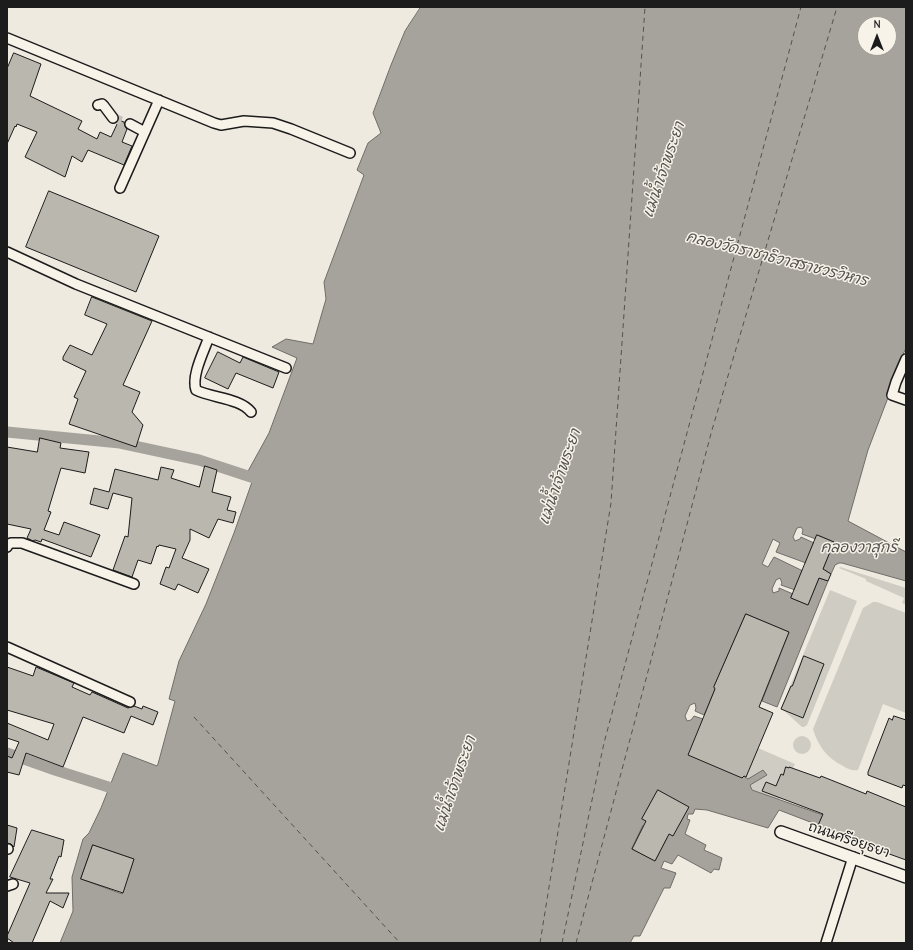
<!DOCTYPE html>
<html>
<head>
<meta charset="utf-8">
<style>
	body { margin:0 }
	#map { position:relative; width:913px; height:950px; overflow:hidden; background:#eeeae0; font-family:"Comic Neue",sans-serif }
	canvas { display:block }
	.frame { position:absolute; inset:0; border:8px solid #1c1c1c; pointer-events:none }
	.north { position:absolute; left:857px; top:16px; width:40px; height:40px; box-sizing:border-box; background:#f7f3e8; border:1px solid #9f9d96; border-radius:50%; rotate:0deg; font-size:11px; font-weight:700; line-height:16px; text-align:center; color:#1c1c1c }
	.north::after { content:''; display:block; margin:auto; width:14px; height:18px; background:#1c1c1c; clip-path:polygon(50% 0,100% 100%,50% 72%,0 100%) }
</style>
</head>
<body>
<div id="map">
<canvas width="913" height="950"></canvas>
<div class="frame"></div>
<div class="north">N</div>
</div>
<script>
const ctx = document.querySelector('canvas').getContext('2d');
ctx.lineJoin = 'round';
function paint(path, color) { ctx.fillStyle = color; ctx.fill(path, 'evenodd'); }
function stroke(path, color, width, dash) { ctx.strokeStyle = color; ctx.lineWidth = width; ctx.lineCap = dash ? 'butt' : 'round'; ctx.setLineDash(dash || []); ctx.stroke(path); }
function drawText(font, color, halo, rows, align = 'center') {
  ctx.font = font + ' "Comic Neue","Playpen Sans Thai",sans-serif'; ctx.lineWidth = 3; ctx.setLineDash([]); ctx.textBaseline = 'middle'; ctx.strokeStyle = halo; ctx.fillStyle = color; for (const [text, x, y, turn = 0] of rows) {
    ctx.save(); ctx.translate(x, y); ctx.rotate((+turn || 0) * Math.PI / 180); ctx.textAlign = isNaN(turn) ? turn : align; if (halo) ctx.strokeText(text, 0, 0); ctx.fillText(text, 0, 0); ctx.restore();
  }
}
paint(new Path2D(`
	M 840,567 L 906,588 L 906,605 L 902,603 L 904,598 L 866,581 L 866,579 L 839,568 Z
	M 830,590 L 857,601 L 807,725 L 804,727 L 802,727 L 781,708 Z
	M 873,602 L 877,602 L 906,613 L 906,713 L 883,704 L 858,770 C 852,771 848,769 843,766 C 827,758 818,746 813,729 L 863,608 Z
	M793 745a9 9 0 1 1 18 0a9 9 0 1 1-18 0Z
	M 758,748 L 795,764 L 779,800 L 752,790 L 748,779 L 746,777 Z`), '#cfccc3');
const water = new Path2D(`
	M 421,7 L 906,7 L 906,348 L 898,365 L 894,382 L 868,450 L 848,521 L 906,552 L 906,581 L 842,563 L 839,563 L 835,565 L 831,574 L 823,569 L 834,542 L 818,535 L 816,539 L 802,534 L 803,530 L 801,527 L 797,528 L 793,537 L 795,541 L 800,539 L 801,537 L 814,543 L 806,563 L 776,552 L 780,543 L 773,539 L 762,564 L 768,567 L 774,557 L 803,571 L 795,590 L 781,585 L 782,583 L 780,578 L 776,580 L 772,589 L 773,593 L 779,591 L 779,588 L 793,594 L 791,598 L 808,605 L 819,578 L 828,581 L 777,707 L 762,701 L 789,632 L 746,614 L 714,687 L 715,689 L 704,715 L 695,711 L 696,708 L 695,703 L 690,705 L 685,716 L 687,721 L 691,720 L 694,716 L 703,719 L 744,776 L 748,779 L 763,770 L 767,775 L 750,785 L 752,790 L 823,815 L 818,825 L 779,810 L 768,828 L 707,810 L 695,809 L 693,814 L 688,814 L 687,819 L 690,820 L 685,834 L 706,845 L 704,850 L 722,858 L 719,870 L 714,869 L 711,873 L 678,855 L 672,864 L 664,861 L 661,868 L 676,873 L 670,888 L 664,888 L 640,936 L 634,936 L 630,943 L 60,943 L 73,911 L 72,877 L 83,839 L 89,833 L 101,808 L 123,753 L 157,766 L 158,764 L 175,701 L 169,699 L 179,661 L 206,604 L 234,533 L 252,482 L 247,473 L 269,433 L 297,358 L 272,347 L 286,339 L 313,344 L 326,299 L 324,282 L 364,175 L 357,170 L 368,143 L 381,133 L 373,113 L 391,65 L 405,31 ZM 865,24 L 889,24 L 889,48 L 865,48 ZM 643,826 L 667,838 L 655,861 L 632,849 ZM 93,845 L 134,859 L 122,894 L 81,879 Z`);
paint(water, '#a6a39d');
stroke(water, '#6f6d69', 1);
stroke(new Path2D(`
	M 7,432 L 120,443 L 199,460 L 263,481
	M 7,753 L 55,770 L 124,792`), '#a6a39d', 11);
stroke(new Path2D(`
	M 194,717 L 400,943
	M 540,943 L 611,503 L 645,7
	M 562,943 L 604,743 L 801,7
	M 576,943 L 712,430 L 837,7`), '#535250', 1, [5, 4]);
const building = new Path2D(`
	M 14,53 L 41,64 L 30,96 L 82,121 L 78,129 L 97,139 L 100,132 L 111,137 L 119,120 L 124,122 L 125,127 L 127,129 L 122,142 L 132,146 L 124,165 L 88,150 L 82,162 L 72,156 L 65,177 L 25,157 L 37,132 L 17,124 L 16,127 L 15,126 L 7,144 L 7,69 Z
	M 49,191 L 159,236 L 136,292 L 26,247 Z
	M 92,297 L 152,321 L 123,385 L 140,392 L 132,412 L 143,425 L 136,447 L 69,424 L 78,399 L 74,397 L 86,371 L 63,360 L 63,357 L 70,345 L 92,355 L 107,324 L 85,315 Z
	M 218,352 L 240,363 L 243,357 L 279,372 L 273,388 L 236,373 L 228,389 L 205,378 Z
	M 40,438 L 61,443 L 60,448 L 89,452 L 85,473 L 61,468 L 48,511 L 51,512 L 44,530 L 59,535 L 64,522 L 100,535 L 91,557 L 42,539 L 41,542 L 35,540 L 33,541 L 27,538 L 31,529 L 7,524 L 7,447 L 37,452 Z
	M 205,466 L 217,470 L 212,492 L 231,497 L 227,510 L 236,512 L 233,523 L 218,519 L 209,538 L 190,529 L 190,540 L 182,558 L 209,569 L 198,593 L 178,584 L 175,590 L 160,584 L 166,567 L 169,568 L 176,549 L 159,545 L 158,547 L 157,546 L 151,564 L 138,560 L 132,577 L 113,570 L 125,536 L 128,537 L 132,498 L 113,493 L 108,509 L 90,504 L 94,488 L 109,492 L 115,469 L 158,480 L 161,467 L 174,470 L 171,478 L 199,487 Z
	M 817,535 L 834,542 L 823,569 L 831,574 L 828,581 L 819,578 L 808,605 L 791,598 Z
	M 746,614 L 789,632 L 759,707 L 773,713 L 746,777 L 744,776 L 742,778 L 688,755 L 715,689 L 714,687 Z
	M 804,656 L 824,664 L 803,718 L 781,709 L 791,686 L 792,686 Z
	M 7,667 L 33,676 L 36,667 L 74,683 L 72,687 L 90,695 L 92,692 L 128,708 L 134,706 L 142,709 L 143,706 L 158,712 L 153,725 L 131,716 L 124,733 L 83,717 L 63,767 L 26,753 L 19,775 L 7,772 L 7,756 L 12,758 L 19,742 L 7,738 L 7,723 L 48,740 L 54,724 L 7,710 Z
	M 894,716 L 906,720 L 906,786 L 903,785 L 902,788 L 868,775 L 868,772 L 889,718 L 892,720 Z
	M 786,767 L 789,768 L 789,767 L 820,778 L 821,776 L 866,794 L 867,791 L 906,807 L 906,860 L 817,828 L 823,814 L 762,791 L 766,782 L 776,786 L 781,774 L 783,775 Z
	M 658,790 L 689,807 L 673,836 L 669,834 L 655,861 L 632,849 L 646,821 L 642,819 Z
	M 7,825 L 17,828 L 14,847 L 11,844 L 7,843 Z
	M 32,830 L 64,840 L 61,857 L 59,856 L 50,879 L 53,879 L 46,893 L 69,893 L 63,908 L 50,901 L 32,943 L 14,943 L 7,938 L 7,936 L 30,883 L 10,877 Z
	M 93,845 L 134,859 L 123,893 L 81,879 Z`);
paint(building, '#bab7af');
stroke(building, '#1c1c1c', 1);
stroke(new Path2D(`
	M 113,118 L 130,124`), '#c4c1b9', 9, [9, 4.5]);
const minor = new Path2D(`
	M 7,38 L 214,123 L 221,125 L 244,121 L 273,123 L 291,129 L 350,153
	M 98,105 L 102,104 L 104,106 L 113,118
	M 130,124 L 145,132
	M 120,188 L 159,100
	M 7,252 L 76,284 L 286,368
	M 209,337 C 204,351 191,376 196,390 C 212,398 240,398 251,412
	M 906,359 L 896,382 L 892,395 L 906,400
	M 7,547 L 8,545 L 11,543 L 22,543 L 134,584
	M 7,647 L 130,702
	M 7,849 L 8,849
	M 7,886 L 13,884
	M 826,943 L 853,857`);
const tertiary = new Path2D(`
	M 781,832 L 906,877`);
stroke(minor, '#1c1c1c', 12);
stroke(tertiary, '#1c1c1c', 14);
stroke(minor, '#f7f3e8', 9);
stroke(tertiary, '#f7f3e8', 11);
drawText('14px', '#1c1c1c', '#f7f3e8', [
	["ถนนศรีอยุธยา",849,840,19]
]);
drawText('italic 15px', '#535250', '#f7f3e8', [
	["แม่น้ำเจ้าพระยา",664,170,-71],
	["คลองวัดราชาธิวาสราชวรวิหาร",777,259,14],
	["แม่น้ำเจ้าพระยา",560,477,-71],
	["คลองวาสุกรี",859,548],
	["แม่น้ำเจ้าพระยา",455,784,-71]
]);
</script>
</body>
</html>
